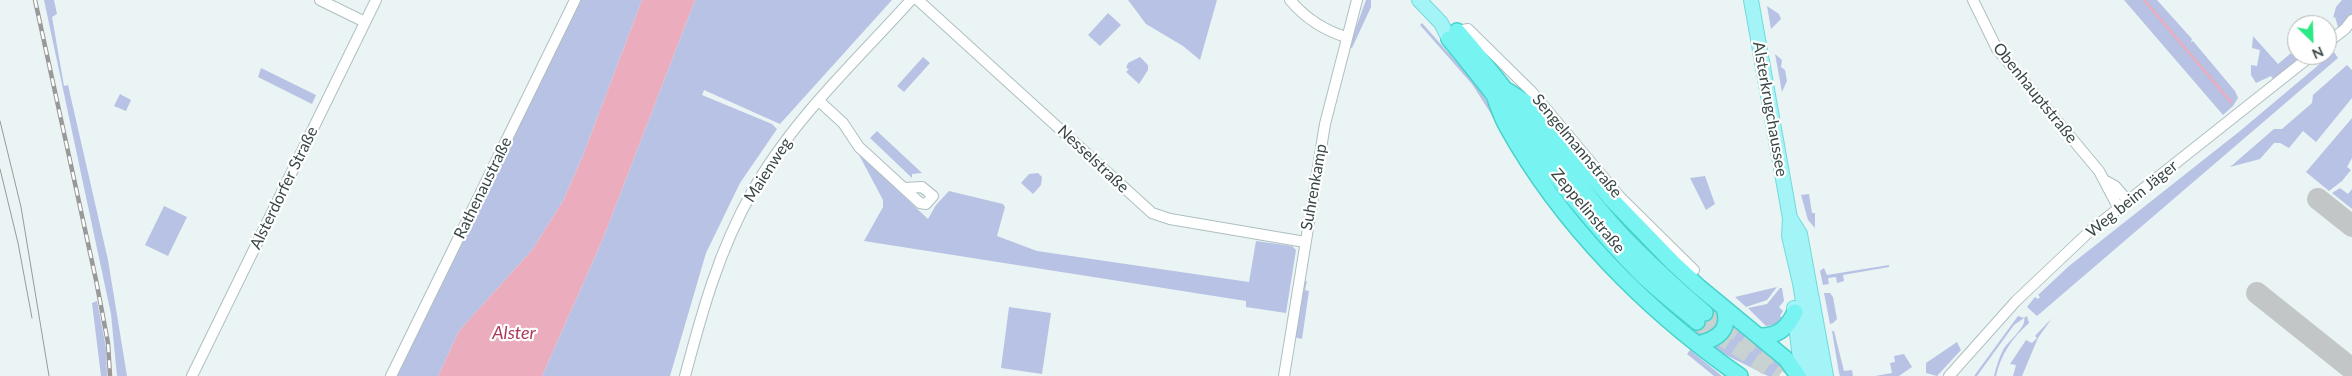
<!DOCTYPE html>
<html>
<head>
<meta charset="utf-8">
<style>
	body { margin:0 }
	#map { position:relative; width:2352px; height:376px; overflow:hidden; background:#ebf4f4; font-family:Lato,sans-serif }
	canvas { display:block }
	.north { position:absolute; left:2287px; top:15px; width:50px; height:50px; box-sizing:border-box; background:#fff; border:1px solid #b0b6b5; border-radius:50%; rotate:156deg; font-size:14px; font-weight:700; line-height:20px; text-align:center; color:#394847 }
	.north::after { content:''; display:block; margin:auto; width:18px; height:22px; background:#2de985; clip-path:polygon(50% 0,100% 100%,50% 72%,0 100%) }
</style>
</head>
<body>
<div id="map">
<canvas width="2352" height="376"></canvas>
<div class="north">N</div>
</div>
<script>
const ctx = document.querySelector('canvas').getContext('2d');
ctx.lineJoin = 'round';
function paint(path, color) { ctx.fillStyle = color; ctx.fill(path, 'evenodd'); }
function stroke(path, color, width, dash) { ctx.strokeStyle = color; ctx.lineWidth = width; ctx.lineCap = dash ? 'butt' : 'round'; ctx.setLineDash(dash || []); ctx.stroke(path); }
function drawText(font, color, halo, rows, align = 'center') {
  ctx.font = font + ' Lato,sans-serif'; ctx.lineWidth = 4.5; ctx.setLineDash([]); ctx.textBaseline = 'middle'; ctx.strokeStyle = halo; ctx.fillStyle = color; for (const [text, x, y, turn = 0] of rows) {
    ctx.save(); ctx.translate(x, y); ctx.rotate((+turn || 0) * Math.PI / 180); ctx.textAlign = isNaN(turn) ? turn : align; if (halo) ctx.strokeText(text, 0, 0); ctx.fillText(text, 0, 0); ctx.restore();
  }
}
paint(new Path2D(`
	M 44,0 L 54,0 L 57,14 L 52,17 L 64,86 L 68,85 L 108,260 L 127,376 L 117,376 L 111,314 Z
	M 581,0 L 642,0 L 582,158 L 563,201 L 532,250 L 459,331 L 438,376 L 396,376 Z
	M 695,0 L 892,0 L 780,124 L 704,90 L 702,95 L 772,124 L 777,129 L 740,183 L 706,253 L 670,376 L 542,376 L 602,241 Z
	M 1128,0 L 1217,0 L 1200,60 L 1183,46 L 1146,24 Z
	M 1366,0 L 1371,0 L 1371,7 L 1352,48 L 1349,47 Z
	M 2124,0 L 2157,0 L 2192,39 L 2191,42 L 2193,41 L 2235,91 L 2238,98 L 2233,106 L 2223,115 Z
	M 2342,0 L 2352,0 L 2352,14 L 2335,31 L 2338,27 L 2335,17 L 2333,18 L 2336,7 Z
	M 1767,6 L 1779,14 L 1781,19 L 1771,29 Z
	M 1108,13 L 1121,25 L 1100,46 L 1088,35 Z
	M 1422,23 L 1475,83 L 1515,146 L 1532,178 L 1472,84 L 1420,25 Z
	M 2253,36 L 2278,64 L 2297,48 L 2297,55 L 2305,55 L 2273,79 L 2271,76 L 2256,83 L 2251,75 L 2251,65 L 2257,66 L 2260,50 L 2252,48 Z
	M 2334,52 L 2338,58 L 2037,316 L 2027,307 L 2035,297 L 2038,299 L 2040,297 L 2038,295 L 2069,266 L 2240,131 Z
	M 1775,54 L 1782,60 L 1781,67 L 1785,70 L 1787,81 L 1782,92 Z
	M 923,57 L 930,63 L 904,92 L 897,86 Z
	M 1140,57 L 1148,65 L 1148,70 L 1139,84 L 1126,72 L 1129,69 L 1126,68 L 1128,63 Z
	M 2347,65 L 2352,70 L 2352,98 L 2316,142 L 2303,131 L 2289,148 L 2280,143 L 2274,143 L 2260,159 L 2230,167 L 2274,129 L 2282,129 L 2312,103 L 2313,95 Z
	M 261,68 L 316,95 L 312,104 L 258,77 Z
	M 120,94 L 131,100 L 126,111 L 114,106 Z
	M 2352,118 L 2352,158 L 2347,167 L 2351,170 L 2342,181 L 2329,191 L 2306,172 Z
	M 1513,128 L 1690,326 L 1707,309 L 1707,305 L 1705,306 L 1651,257 L 1587,183 L 1561,150 L 1719,308 L 1723,323 L 1704,340 L 1684,329 L 1576,221 Z
	M 877,131 L 922,173 L 912,174 L 912,178 L 870,138 Z
	M 858,153 L 928,219 L 936,205 L 949,191 L 1003,204 L 1005,207 L 997,236 L 1037,251 L 1249,282 L 1256,241 L 1292,246 L 1296,250 L 1286,313 L 1246,307 L 1246,301 L 864,241 L 883,207 L 883,200 Z
	M 1038,173 L 1042,177 L 1041,185 L 1033,194 L 1021,183 L 1029,174 Z
	M 1705,176 L 1715,204 L 1706,210 L 1690,178 Z
	M 2340,188 L 2348,194 L 2352,189 L 2352,209 L 2332,193 Z
	M 1809,194 L 1812,213 L 1815,213 L 1815,228 L 1808,220 L 1801,195 Z
	M 164,206 L 187,217 L 168,256 L 145,245 Z
	M 1889,265 L 1889,267 L 1843,275 L 1844,281 L 1837,283 L 1836,277 L 1828,278 L 1829,284 L 1823,285 L 1820,271 L 1824,268 L 1827,275 Z
	M 1307,281 L 1305,290 L 1309,291 L 1302,339 L 1294,337 L 1302,283 Z
	M 1777,287 L 1767,300 L 1746,307 L 1735,297 Z
	M 1780,288 L 1782,288 L 1784,301 L 1779,307 L 1783,311 L 1780,316 L 1783,318 L 1774,325 L 1766,326 L 1748,308 L 1767,304 Z
	M 1824,293 L 1830,293 L 1833,297 L 1837,319 L 1833,323 L 1830,324 Z
	M 97,301 L 106,348 L 107,376 L 101,376 L 92,303 Z
	M 1009,307 L 1051,313 L 1042,374 L 1001,368 Z
	M 2018,316 L 2024,318 L 2027,316 L 2029,323 C 2012,338 2001,354 1996,376 L 1994,376 C 1996,367 1999,358 2003,350 C 2008,341 2027,327 2024,318 L 2014,325 L 1977,376 L 1974,376 Z
	M 2052,318 L 2038,338 L 2022,376 L 2013,376 L 2016,365 L 2010,364 L 2026,340 L 2032,343 L 2037,338 L 2035,336 Z
	M 1731,320 L 1781,361 L 1779,376 L 1768,376 L 1712,348 Z
	M 1832,331 L 1834,331 L 1844,371 L 1852,370 L 1853,376 L 1840,376 L 1839,373 Z
	M 1957,342 L 1961,350 L 1937,376 L 1926,373 L 1926,363 Z
	M 1690,350 L 1722,376 L 1714,376 L 1687,354 Z
	M 1904,354 L 1912,367 L 1899,376 L 1875,376 L 1892,373 L 1890,363 L 1895,362 L 1894,356 Z`), '#b7c2e5');
paint(new Path2D(`
	M 642,0 L 695,0 L 602,241 L 542,376 L 438,376 L 459,331 L 532,250 L 563,201 L 582,158 Z`), '#ebadbe');
stroke(new Path2D(`
	M 2144,0 L 2231,102`), '#ebadbe', 2.5);
stroke(new Path2D(`
	M 2318,199 L 2352,226
	M 2257,293 L 2352,369`), '#c2c6c6', 22);
stroke(new Path2D(`
	M 1705,313 L 1789,367
	M 1697,322 L 1779,376`), '#c7d2d1', 15, [15, 8]);
const minor = new Path2D(`
	M 320,0 L 365,22
	M 918,0 L 1152,213 L 1170,219 L 1305,242
	M 1290,0 C 1306,19 1323,30 1346,37
	M 1973,0 L 1997,49 L 2099,171 L 2119,209
	M 1457,31 L 1468,29 L 1531,91 L 1620,197 L 1694,270
	M 2327,43 L 2345,29 L 2352,20
	M 819,101 L 843,123 L 859,147 L 920,203 L 926,204 L 933,196 L 922,187 L 904,188
	M 2106,181 L 2115,186 L 2129,202
	M 192,376 L 376,0
	M 391,376 L 575,0
	M 685,376 C 702,312 719,250 752,192 C 792,120 856,61 911,0
	M 1284,376 L 1325,124 L 1357,0
	M 1949,376 L 2016,301 L 2090,231 L 2312,55`);
const major = new Path2D(`
	M 1419,0 L 1441,23 L 1449,39
	M 1751,0 L 1790,218 L 1789,236 L 1800,283 L 1815,376
	M 1790,218 L 1800,234 L 1826,376
	M 1794,308 L 1802,376`);
const highway = new Path2D(`
	M 1457,31 C 1514,96 1562,168 1619,232 C 1646,261 1675,287 1705,313
	M 1449,39 C 1513,115 1570,203 1639,272 C 1657,290 1678,306 1697,322
	M 1492,89 C 1496,101 1500,114 1506,125 C 1561,225 1647,311 1740,376
	M 1508,91 L 1530,105 L 1614,202 L 1673,263 L 1699,287 L 1786,359 L 1798,376
	M 1758,336 C 1777,337 1787,329 1795,312
	M 1698,344 C 1718,339 1731,330 1724,308`);
stroke(minor, '#aebfbf', 12);
stroke(major, '#72dadb', 16);
stroke(highway, '#47d2cb', 18);
stroke(minor, '#fff', 10);
stroke(major, '#a2f4f7', 14);
stroke(highway, '#77f3f1', 15);
stroke(new Path2D(`
	M 0,121 L 21,207 L 49,376
	M 0,169 L 18,243 L 32,318`), '#999', 1);
const rail = new Path2D(`
	M 35,0 L 96,280 L 108,343 L 110,376`);
stroke(rail, '#999', 4.5);
stroke(rail, '#fff', 2.5, [8]);
drawText('16px', '#394847', '#fff', [
	["Obenhauptstraße",2035,93,51],
	["Alsterkrugchaussee",1770,109,80],
	["Sengelmannstraße",1577,146,50],
	["Nesselstraße",1093,159,43],
	["Maienweg",768,170,-57],
	["Suhrenkamp",1314,187,-80],
	["Alsterdorfer Straße",284,188,-64],
	["Rathenaustraße",483,188,-64],
	["Weg beim Jäger",2132,199,-39],
	["Zeppelinstraße",1588,211,50]
]);
drawText('italic 18px', '#ac3a58', '#fff', [
	["Alster",514,333]
]);
</script>
</body>
</html>
